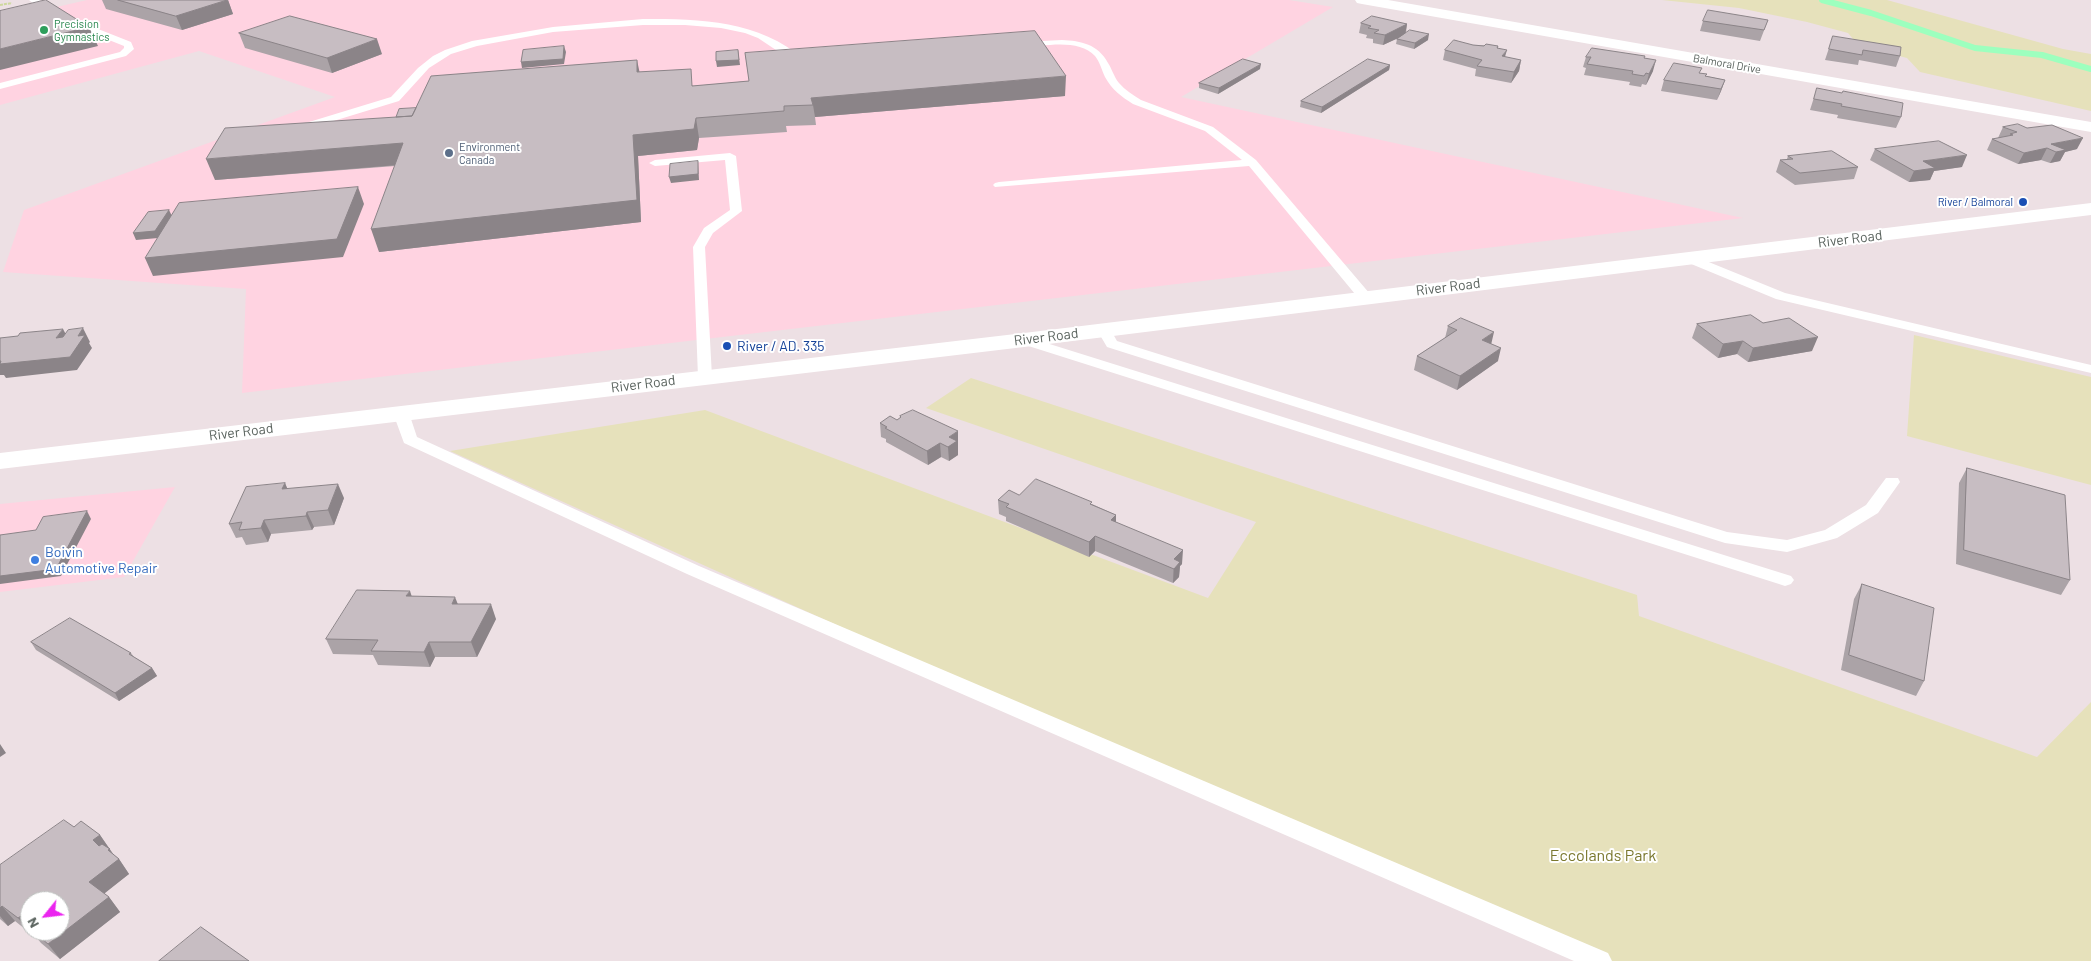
<!DOCTYPE html>
<html>
<head>
<meta charset="utf-8">
<style>
	body { margin:0 }
	#map { position:relative; width:2091px; height:961px; overflow:hidden; background:#ede0e4; font-family:Barlow,sans-serif }
	canvas { display:block }
	.north { position:absolute; left:20px; top:891px; width:50px; height:50px; box-sizing:border-box; background:#fff; border:1px solid #bdc0be; border-radius:50%; rotate:241deg; font-size:14px; font-weight:700; line-height:20px; text-align:center; color:#59625d }
	.north::after { content:''; display:block; margin:auto; width:18px; height:22px; background:#eb24ef; clip-path:polygon(50% 0,100% 100%,50% 72%,0 100%) }
</style>
</head>
<body>
<div id="map">
<canvas width="2091" height="961"></canvas>
<div class="north">N</div>
</div>
<script>
const ctx = document.querySelector('canvas').getContext('2d');
ctx.lineJoin = 'round';
function paint(path, color) { ctx.fillStyle = color; ctx.fill(path, 'evenodd'); }
function stroke(path, color, width, dash) { ctx.strokeStyle = color; ctx.lineWidth = width; ctx.lineCap = dash ? 'butt' : 'round'; ctx.setLineDash(dash || []); ctx.stroke(path); }
function drawText(font, color, halo, rows, align = 'center') {
  ctx.font = font + ' Barlow,sans-serif'; ctx.lineWidth = 4; ctx.setLineDash([]); ctx.textBaseline = 'middle'; ctx.strokeStyle = halo; ctx.fillStyle = color; for (const [text, x, y, turn = 0] of rows) {
    ctx.save(); ctx.translate(x, y); ctx.rotate((+turn || 0) * Math.PI / 180); ctx.textAlign = isNaN(turn) ? turn : align; if (halo) ctx.strokeText(text, 0, 0); ctx.fillText(text, 0, 0); ctx.restore();
  }
}
paint(new Path2D(`
	M 87,0 L 1289,0 L 1333,7 L 1181,97 L 1743,218 L 242,393 L 246,289 L 3,272 L 24,210 L 335,97 L 199,51 L 0,105 L 0,20 Z
	M 175,487 L 124,577 L 0,592 L 0,504 Z`), '#ffd3e1');
paint(new Path2D(`
	M 1662,0 L 1887,0 L 2063,49 L 2091,54 L 2091,111 L 1920,72 L 1907,58 L 1859,46 L 1848,33 L 1807,22 L 1739,8 Z
	M 1914,335 L 2091,377 L 2091,485 L 1907,436 Z
	M 971,378 L 1637,595 L 1639,616 L 2037,757 L 2091,702 L 2091,961 L 1583,961 L 450,451 L 705,410 L 1208,598 L 1256,522 L 926,408 Z`), '#e6e1bb');
stroke(new Path2D(`
	M 1822,0 L 1871,13 L 1975,48 L 2042,55 L 2091,69`), '#9dffbe', 6);
stroke(new Path2D(`
	M 0,5 L 12,3`), '#ced89e', 2, [3, 1]);
paint(new Path2D(`
	M 29,0 L 39,0 L 55,12 L 131,42 L 134,49 L 126,56 L 0,89 L 0,83 L 120,52 L 124,48 L 124,46 L 49,16 Z
	M 643,19 C 702,19 758,20 805,60 L 800,63 L 794,62 L 758,38 L 745,33 L 721,28 L 685,25 L 643,25 L 553,32 L 477,46 L 451,54 L 429,68 L 399,101 L 304,130 L 300,131 L 295,128 L 296,126 L 391,97 L 418,68 L 433,56 L 445,50 L 472,41 L 553,27 Z
	M 1062,40 C 1081,41 1098,44 1108,63 C 1112,69 1114,77 1119,83 C 1125,90 1133,95 1141,100 L 1213,127 L 1256,160 L 1370,294 L 1372,297 L 1370,300 L 1360,300 L 1249,166 L 995,187 L 993,185 L 995,183 L 999,182 L 1242,160 L 1205,131 L 1133,104 C 1122,97 1112,90 1105,77 C 1102,71 1100,62 1095,56 C 1079,38 1043,46 1022,48 L 1017,45 L 1022,42 Z
	M 730,153 L 736,156 L 742,211 L 713,233 L 705,247 L 712,377 L 710,380 L 700,380 L 698,377 L 693,247 L 704,228 L 730,210 L 725,160 L 655,166 L 649,163 L 655,160 Z
	M 1689,254 L 1785,293 L 2091,365 L 2091,373 L 1776,299 L 1684,261 L 1683,258 Z
	M 1104,326 L 1109,327 L 1117,341 L 1727,532 L 1787,540 L 1825,530 L 1866,505 L 1886,478 L 1898,478 L 1900,482 L 1878,513 L 1837,538 L 1787,552 L 1725,543 L 1107,347 L 1097,330 Z
	M 1024,336 L 1791,576 L 1794,580 L 1791,584 L 1785,586 L 1779,584 L 1019,343 L 1017,340 L 1019,337 Z
	M 401,408 L 406,410 L 409,413 L 417,437 L 699,566 L 1608,953 L 1612,961 L 1574,961 L 687,574 L 404,443 L 393,413 L 396,410 Z`), '#fff');
paint(new Path2D(`
	M 1355,0 L 1388,0 L 2091,122 L 2091,132 L 1362,4 L 1357,3 Z`), '#fff');
paint(new Path2D(`
	M 2091,203 L 2091,215 L 1024,347 L 0,469 L 0,453 L 1024,333 Z`), '#fff');
paint(new Path2D(`
	M 102,0 L 228,0 L 233,14 L 182,30 L 106,9 Z
	M 1768,20 L 1760,41 L 1700,31 L 1703,21 Z
	M 1361,23 L 1407,24 L 1406,33 L 1428,40 L 1414,49 L 1396,44 L 1397,39 L 1400,37 L 1383,45 L 1373,43 L 1373,39 L 1366,38 L 1367,35 L 1359,33 Z
	M 239,33 L 382,54 L 332,73 L 245,48 Z
	M 1833,36 L 1900,56 L 1896,67 L 1859,60 L 1858,65 L 1825,60 Z
	M 1473,45 L 1498,46 L 1498,48 L 1505,57 L 1521,60 L 1519,71 L 1511,83 L 1475,76 L 1476,69 L 1443,60 L 1445,50 Z
	M 745,53 L 1065,96 L 815,117 L 816,125 L 786,126 L 787,132 L 699,138 L 697,150 L 638,156 L 641,222 L 379,252 L 395,166 L 215,180 L 396,117 L 416,108 L 640,72 L 694,86 L 749,81 Z
	M 1586,57 L 1644,58 L 1653,71 L 1646,85 L 1642,84 L 1641,87 L 1629,85 L 1630,82 L 1584,75 L 1586,68 L 1583,67 Z
	M 1390,65 L 1389,70 L 1321,113 L 1300,107 L 1301,101 Z
	M 1260,69 L 1218,94 L 1199,88 L 1199,83 Z
	M 1700,73 L 1706,76 L 1725,80 L 1721,91 L 1717,100 L 1661,91 L 1664,80 Z
	M 1817,88 L 1901,117 L 1896,128 L 1837,118 L 1838,115 L 1810,110 Z
	M 2003,127 L 2027,128 L 2077,149 L 2065,152 L 2060,161 L 2050,163 L 2041,160 L 2018,164 L 1987,150 L 1992,139 L 1998,138 Z
	M 1875,149 L 1962,167 L 1934,171 L 1930,180 L 1909,182 L 1870,160 Z
	M 1788,156 L 1858,167 L 1854,179 L 1795,185 L 1776,172 L 1780,160 L 1787,159 Z
	M 1763,323 L 1812,351 L 1748,362 L 1737,354 L 1718,358 L 1692,338 L 1697,324 Z
	M 1448,326 L 1491,344 L 1498,361 L 1457,390 L 1414,370 L 1417,356 L 1445,338 Z
	M 900,416 L 958,445 L 958,455 L 949,461 L 941,457 L 928,465 L 886,442 L 886,439 L 881,437 L 880,423 L 897,420 L 900,418 Z
	M 1967,468 L 2070,580 L 2061,595 L 1956,564 L 1959,483 Z
	M 285,483 L 287,489 L 344,498 L 334,525 L 314,527 L 312,530 L 271,534 L 268,542 L 246,545 L 242,537 L 236,538 L 229,524 Z
	M 1019,495 L 1092,504 L 1116,515 L 1116,522 L 1182,564 L 1180,566 L 1179,577 L 1173,583 L 1095,551 L 1089,557 L 1006,521 L 1006,517 L 999,514 L 998,500 Z
	M 1862,584 L 1924,681 L 1916,696 L 1841,670 L 1854,599 Z
	M 412,596 L 458,604 L 496,619 L 477,657 L 435,657 L 430,667 L 378,665 L 373,655 L 333,654 L 326,639 Z
	M 31,642 L 131,653 L 134,657 L 152,668 L 157,676 L 119,701 L 36,650 Z
	M 74,827 L 100,835 L 114,855 L 119,859 L 129,874 L 104,893 L 109,897 L 120,912 L 60,959 L 41,943 L 32,932 L 30,933 L 15,921 L 8,926 L 0,919 L 0,865 ZM 30,901 L 60,931 L 30,931 Z`), '#aba3a7');
paint(new Path2D(`
	M 228,0 L 233,14 L 182,30 L 176,16 Z
	M 1407,24 L 1405,35 L 1383,45 L 1385,35 Z
	M 89,27 L 98,46 L 0,70 L 0,49 Z
	M 1429,34 L 1428,40 L 1414,49 L 1415,43 Z
	M 377,39 L 382,54 L 332,73 L 327,58 Z
	M 564,46 L 566,52 L 564,64 L 522,68 L 521,62 Z
	M 738,50 L 740,65 L 717,67 L 716,61 Z
	M 1507,50 L 1504,60 L 1502,56 Z
	M 637,60 L 641,79 L 637,72 Z
	M 1521,60 L 1519,71 L 1511,83 L 1514,72 Z
	M 1656,60 L 1653,71 L 1646,85 L 1649,74 Z
	M 1261,64 L 1260,69 L 1218,94 L 1219,88 Z
	M 1390,65 L 1389,70 L 1321,113 L 1322,107 Z
	M 1066,76 L 1065,96 L 815,117 L 813,105 L 811,98 Z
	M 1725,80 L 1721,91 L 1717,100 L 1721,89 Z
	M 696,118 L 699,138 L 697,150 L 638,156 L 641,222 L 379,252 L 371,229 L 633,135 Z
	M 2083,138 L 2077,149 L 2065,152 L 2060,161 L 2050,163 L 2056,152 L 2051,144 Z
	M 403,143 L 410,164 L 215,180 L 206,159 Z
	M 2047,148 L 2041,160 L 2018,164 L 2024,153 Z
	M 1967,155 L 1962,167 L 1934,171 L 1930,180 L 1909,182 L 1914,171 L 1923,161 Z
	M 698,161 L 699,180 L 671,183 L 669,177 Z
	M 358,187 L 364,204 L 343,257 L 153,276 L 145,258 Z
	M 169,210 L 172,216 L 158,238 L 136,240 L 133,233 Z
	M 83,328 L 90,342 L 89,343 L 92,348 L 77,370 L 6,378 L 4,375 L 0,375 L 0,361 L 78,336 Z
	M 63,329 L 70,342 L 56,338 Z
	M 1494,332 L 1491,345 L 1482,340 Z
	M 1818,337 L 1812,351 L 1748,362 L 1753,348 Z
	M 1743,341 L 1737,354 L 1718,358 L 1723,344 Z
	M 1501,348 L 1498,361 L 1457,390 L 1460,376 Z
	M 958,431 L 958,455 L 949,461 L 948,447 L 949,437 Z
	M 940,443 L 941,457 L 928,465 L 927,451 Z
	M 285,483 L 291,497 L 282,489 Z
	M 338,484 L 344,498 L 334,525 L 328,510 Z
	M 87,511 L 91,519 L 61,576 L 0,584 L 0,576 Z
	M 307,512 L 314,527 L 312,530 L 306,516 Z
	M 1116,515 L 1116,529 L 1111,520 Z
	M 264,520 L 271,534 L 268,542 L 261,528 Z
	M 1095,536 L 1095,551 L 1089,557 L 1089,542 Z
	M 1183,550 L 1182,564 L 1180,566 L 1179,577 L 1173,583 L 1174,559 Z
	M 410,591 L 415,606 L 406,596 Z
	M 455,597 L 461,612 L 452,604 Z
	M 491,604 L 496,619 L 477,657 L 471,642 Z
	M 429,642 L 435,657 L 430,667 L 424,652 Z
	M 152,668 L 157,676 L 119,701 L 115,693 Z
	M 0,744 L 6,753 L 0,757 Z
	M 100,835 L 117,860 L 119,859 L 129,874 L 100,897 L 89,882 L 104,855 L 93,840 Z
	M 109,897 L 120,912 L 60,959 L 48,944 Z
	M 2,906 L 15,921 L 8,926 L 0,916 L 0,908 Z
	M 21,916 L 30,927 L 30,931 L 32,932 L 30,933 L 18,918 Z`), '#8b8488');
const building = new Path2D(`
	M 46,0 L 89,27 L 0,49 L 0,11 Z
	M 118,0 L 227,0 L 176,16 Z
	M 1708,10 L 1768,20 L 1764,30 L 1703,21 Z
	M 290,16 L 377,39 L 327,58 L 239,33 Z
	M 1372,16 L 1407,24 L 1385,35 L 1374,33 L 1379,30 L 1368,28 L 1371,26 L 1361,23 Z
	M 1410,30 L 1429,34 L 1415,43 L 1397,39 Z
	M 1035,31 L 1066,76 L 811,98 L 813,105 L 784,106 L 784,111 L 696,118 L 694,129 L 633,135 L 637,200 L 371,229 L 403,143 L 206,159 L 225,128 L 412,116 L 431,76 L 637,60 L 637,72 L 691,69 L 692,86 L 749,81 L 745,53 Z
	M 1833,36 L 1901,47 L 1900,56 L 1863,50 L 1862,55 L 1829,49 Z
	M 1454,40 L 1473,45 L 1484,46 L 1486,44 L 1498,46 L 1497,48 L 1507,50 L 1502,56 L 1521,60 L 1514,72 L 1477,66 L 1482,60 L 1445,50 Z
	M 564,46 L 563,59 L 521,62 L 523,50 Z
	M 1592,48 L 1645,56 L 1644,58 L 1656,60 L 1649,74 L 1646,73 L 1644,76 L 1632,74 L 1633,71 L 1587,64 L 1591,57 L 1586,57 Z
	M 738,50 L 739,60 L 716,61 L 716,52 Z
	M 1243,59 L 1261,64 L 1219,88 L 1199,83 Z
	M 1368,59 L 1390,65 L 1322,107 L 1301,101 Z
	M 1674,63 L 1702,68 L 1699,73 L 1707,74 L 1705,76 L 1725,80 L 1721,89 L 1664,80 Z
	M 1817,88 L 1842,93 L 1843,91 L 1903,103 L 1901,117 L 1841,106 L 1842,104 L 1814,99 Z
	M 416,108 L 412,116 L 396,117 L 399,109 Z
	M 2018,124 L 2027,128 L 2052,125 L 2083,138 L 2051,144 L 2066,150 L 2056,152 L 2047,148 L 2024,153 L 1992,139 L 2013,135 L 2010,134 L 2017,132 L 2003,127 Z
	M 1939,141 L 1967,155 L 1923,161 L 1935,168 L 1914,171 L 1875,149 Z
	M 1832,151 L 1858,167 L 1800,173 L 1780,160 L 1793,159 L 1788,156 Z
	M 698,161 L 698,174 L 669,177 L 670,164 Z
	M 358,187 L 337,239 L 145,258 L 179,203 Z
	M 169,210 L 155,231 L 133,233 L 148,212 Z
	M 1751,315 L 1763,323 L 1789,318 L 1818,337 L 1753,348 L 1743,341 L 1723,344 L 1697,324 Z
	M 1461,318 L 1494,332 L 1482,340 L 1501,348 L 1460,376 L 1417,356 L 1457,330 L 1448,326 Z
	M 83,328 L 78,336 L 85,335 L 70,357 L 0,364 L 1,361 L 0,361 L 0,338 L 18,336 L 20,333 L 63,329 L 56,338 L 63,337 L 68,330 Z
	M 913,410 L 958,431 L 949,437 L 957,441 L 948,447 L 940,443 L 927,451 L 885,428 L 887,427 L 880,423 L 890,416 L 897,420 L 901,417 L 900,416 Z
	M 1967,468 L 2065,495 L 2070,580 L 1964,550 Z
	M 1036,479 L 1092,502 L 1090,504 L 1116,515 L 1111,520 L 1183,550 L 1174,559 L 1180,562 L 1174,569 L 1095,536 L 1089,542 L 1006,507 L 1009,504 L 998,500 L 1009,490 L 1019,495 Z
	M 285,483 L 282,489 L 338,484 L 328,510 L 307,512 L 306,516 L 264,520 L 261,528 L 239,530 L 242,522 L 229,524 L 246,487 Z
	M 87,511 L 56,569 L 0,576 L 0,535 L 36,530 L 43,517 Z
	M 1862,584 L 1934,608 L 1924,681 L 1849,655 Z
	M 357,590 L 410,591 L 406,596 L 455,597 L 452,604 L 491,604 L 471,642 L 429,642 L 424,652 L 371,651 L 378,640 L 326,639 Z
	M 70,618 L 131,653 L 129,654 L 152,668 L 115,693 L 31,642 Z
	M 64,820 L 74,827 L 81,821 L 100,835 L 93,840 L 99,846 L 102,844 L 110,849 L 108,850 L 119,859 L 89,882 L 109,897 L 48,944 L 32,931 L 60,931 L 60,901 L 30,901 L 30,923 L 21,916 L 18,918 L 2,906 L 0,908 L 0,865 Z
	M 201,927 L 249,961 L 159,961 Z`);
paint(building, '#c7bdc2');
stroke(building, '#8b8488', 1);
for (const [x, y, r, color] of [
	[44,30,5,"#2e9e5b"],
	[449,153,5,"#5c6f8a"],
	[2023,202,5,"#1a4fb4"],
	[727,346,5,"#1a4fb4"],
	[35,560,5,"#3f7fe0"]
]) { const dot = new Path2D(); dot.arc(x, y, r, 0, 2 * Math.PI); ctx.fillStyle = color; ctx.fill(dot); stroke(dot, '#fff', 2); }
drawText('11px', '#27864d', '#fff', [
	["Precision",54,24],
	["Gymnastics",54,37]
], 'left');
drawText('11px', '#59625d', '#fff', [
	["Balmoral Drive",1727,64,10]
]);
drawText('11px', '#4e5e75', '#fff', [
	["Environment",459,147],
	["Canada",459,160]
], 'left');
drawText('11px', '#164399', '#fff', [
	["River / Balmoral",2013,202]
], 'right');
drawText('14px', '#59625d', '#fff', [
	["River Road",1850,239,-7],
	["River Road",1448,287,-7],
	["River Road",1046,337,-7],
	["River Road",643,384,-7],
	["River Road",241,432,-7]
]);
drawText('14px', '#164399', '#fff', [
	["River / AD. 335",737,346]
], 'left');
drawText('14px', '#366cbe', '#fff', [
	["Boivin",45,552],
	["Automotive Repair",45,568]
], 'left');
drawText('16px', '#7b782f', '#fff', [
	["Eccolands Park",1603,856]
]);
</script>
</body>
</html>
